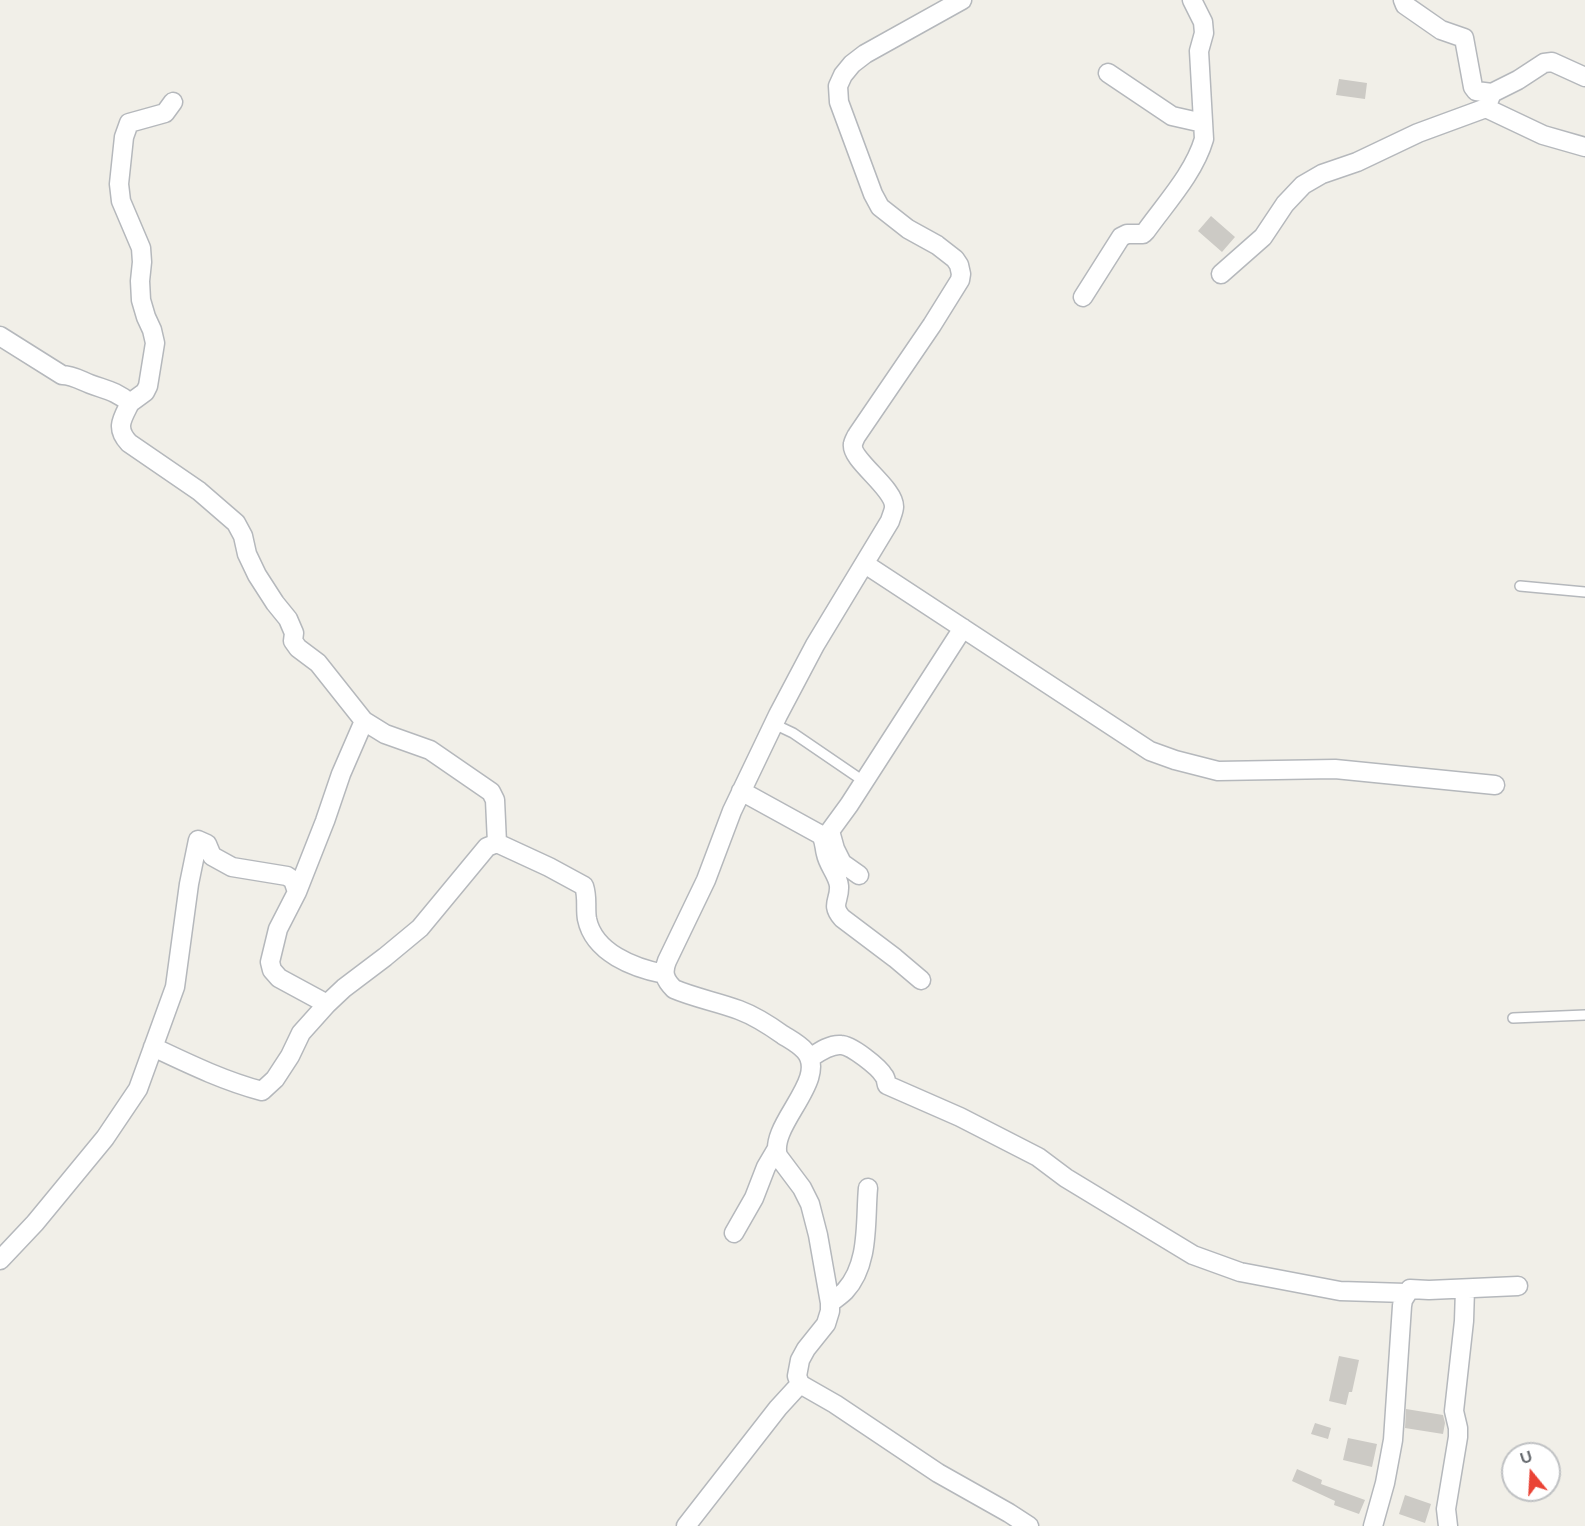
<!DOCTYPE html>
<html>
<head>
<meta charset="utf-8">
<style>
	body { margin:0 }
	#map { position:relative; width:1585px; height:1526px; overflow:hidden; background:#f1efe8; font-family:Lato,sans-serif }
	canvas { display:block }
	.north { position:absolute; left:1501px; top:1442px; width:60px; height:60px; box-sizing:border-box; background:#fff; border:2px solid #bfc1c3; border-radius:50%; rotate:342deg; font-size:16px; font-weight:700; line-height:24px; text-align:center; color:#5f6368 }
	.north::after { content:''; display:block; margin:auto; width:21px; height:27px; background:#ea4335; clip-path:polygon(50% 0,100% 100%,50% 72%,0 100%) }
</style>
</head>
<body>
<div id="map">
<canvas width="1585" height="1526"></canvas>
<div class="north">U</div>
</div>
<script>
const ctx = document.querySelector('canvas').getContext('2d');
ctx.lineJoin = 'round';
function paint(path, color) { ctx.fillStyle = color; ctx.fill(path, 'evenodd'); }
function stroke(path, color, width, dash) { ctx.strokeStyle = color; ctx.lineWidth = width; ctx.lineCap = dash ? 'butt' : 'round'; ctx.setLineDash(dash || []); ctx.stroke(path); }
paint(new Path2D(`
	M 1339,79 L 1367,83 L 1365,99 L 1336,95 Z
	M 1211,216 L 1235,237 L 1222,252 L 1198,231 Z
	M 1339,1356 L 1359,1360 L 1352,1392 L 1349,1392 L 1346,1405 L 1329,1401 Z
	M 1406,1409 L 1443,1415 L 1445,1423 L 1443,1434 L 1405,1428 Z
	M 1315,1423 L 1331,1428 L 1328,1439 L 1311,1434 Z
	M 1348,1438 L 1377,1444 L 1372,1467 L 1343,1460 Z
	M 1297,1469 L 1322,1480 L 1321,1484 L 1365,1500 L 1359,1514 L 1334,1505 L 1335,1501 L 1292,1481 Z
	M 1405,1495 L 1431,1504 L 1425,1523 L 1399,1514 Z`), '#cccac5');
const service = new Path2D(`
	M 1520,586 L 1585,592
	M 774,724 L 793,733 L 856,776
	M 1513,1018 L 1585,1015`);
const minor = new Path2D(`
	M 962,0 L 865,54 L 852,64 L 843,75 L 838,86 L 839,102 L 873,194 L 880,207 L 908,229 L 937,245 L 955,259 L 959,265 L 961,274 L 960,280 L 932,325 L 857,435 C 856,436 853,443 853,444 C 850,460 895,488 894,507 C 894,511 891,517 890,521 L 815,645 L 778,715 L 732,811 L 706,880 L 667,961 C 662,973 665,980 674,989 C 695,998 718,1002 739,1010 C 755,1016 769,1025 783,1035 C 791,1040 799,1044 805,1051 C 830,1079 768,1125 778,1156 L 802,1188 L 810,1204 L 818,1235 L 830,1303 L 830,1311 L 826,1324 L 806,1349 L 800,1360 L 797,1376 L 800,1384 L 835,1404 L 938,1473 L 1009,1513 L 1029,1526
	M 1403,0 L 1405,5 L 1441,30 L 1464,38 L 1473,87 L 1476,91 L 1492,93 L 1486,108
	M 1108,73 L 1172,116 L 1203,123
	M 1492,93 L 1518,80 L 1544,63 L 1552,62 L 1585,77
	M 1221,274 L 1263,237 L 1285,204 L 1303,185 L 1322,174 L 1357,162 L 1418,133 L 1486,108 L 1543,135 L 1585,147
	M 1083,297 L 1121,237 L 1127,234 L 1143,234 L 1146,231 C 1166,203 1194,173 1204,139 L 1199,51 L 1204,33 L 1203,22 L 1192,0
	M 0,336 L 62,375 C 72,375 80,380 90,384 C 106,390 116,391 130,403 C 122,419 115,428 129,443 L 199,491 L 236,523 L 243,536 L 247,554 L 257,575 L 275,603 L 288,619 L 294,633 L 293,641 L 298,648 L 318,663 L 364,721 L 385,734 L 430,750 L 491,792 L 495,800 L 497,843
	M 130,403 L 145,392 L 148,386 L 155,343 L 152,330 L 146,317 L 141,300 L 140,281 L 142,262 L 141,248 L 121,201 L 119,184 L 124,137 L 129,123 L 165,113 L 173,102
	M 865,564 L 1150,751 L 1175,760 L 1218,771 L 1335,769 L 1495,785
	M 741,791 L 821,835 C 825,842 824,847 826,854 C 828,865 838,875 839,886 C 840,901 830,904 842,918 L 895,958 L 921,980
	M 859,875 L 842,863 L 835,849 L 830,831 L 849,805 L 963,628
	M 297,892 L 325,821 L 341,774 L 364,721
	M 153,1047 C 189,1064 224,1081 262,1091 L 275,1079 L 290,1056 L 301,1033 L 327,1004 L 344,988 L 385,957 L 420,928 L 487,847 L 497,843 L 549,867 L 584,886 C 588,898 585,908 587,919 C 594,953 634,968 664,974
	M 810,1058 C 819,1052 830,1044 841,1045 C 851,1045 879,1067 884,1076 C 886,1078 886,1082 887,1085 L 960,1117 L 1038,1157 L 1066,1178 L 1193,1255 L 1240,1272 L 1340,1291 L 1406,1293
	M 734,1233 L 754,1198 L 766,1167 L 776,1150
	M 0,1260 L 35,1223 L 105,1138 L 138,1089 L 175,987 L 189,884 L 198,840 L 207,844 L 212,856 L 232,867 L 287,876 L 293,880 L 297,892 L 278,929 L 270,962 L 272,970 L 279,978 L 327,1004
	M 830,1303 C 835,1299 840,1296 845,1291 C 870,1264 865,1221 868,1188
	M 686,1526 L 778,1408 L 800,1384
	M 1373,1526 L 1385,1483 L 1393,1440 L 1402,1306 L 1403,1300 L 1410,1289 L 1429,1290 L 1518,1286
	M 1448,1526 L 1446,1509 L 1458,1437 L 1458,1428 L 1454,1411 L 1464,1321 L 1465,1289`);
stroke(service, '#b5b8bc', 12);
stroke(minor, '#b5b8bc', 21);
stroke(service, '#fff', 9);
stroke(minor, '#fff', 18);
</script>
</body>
</html>
